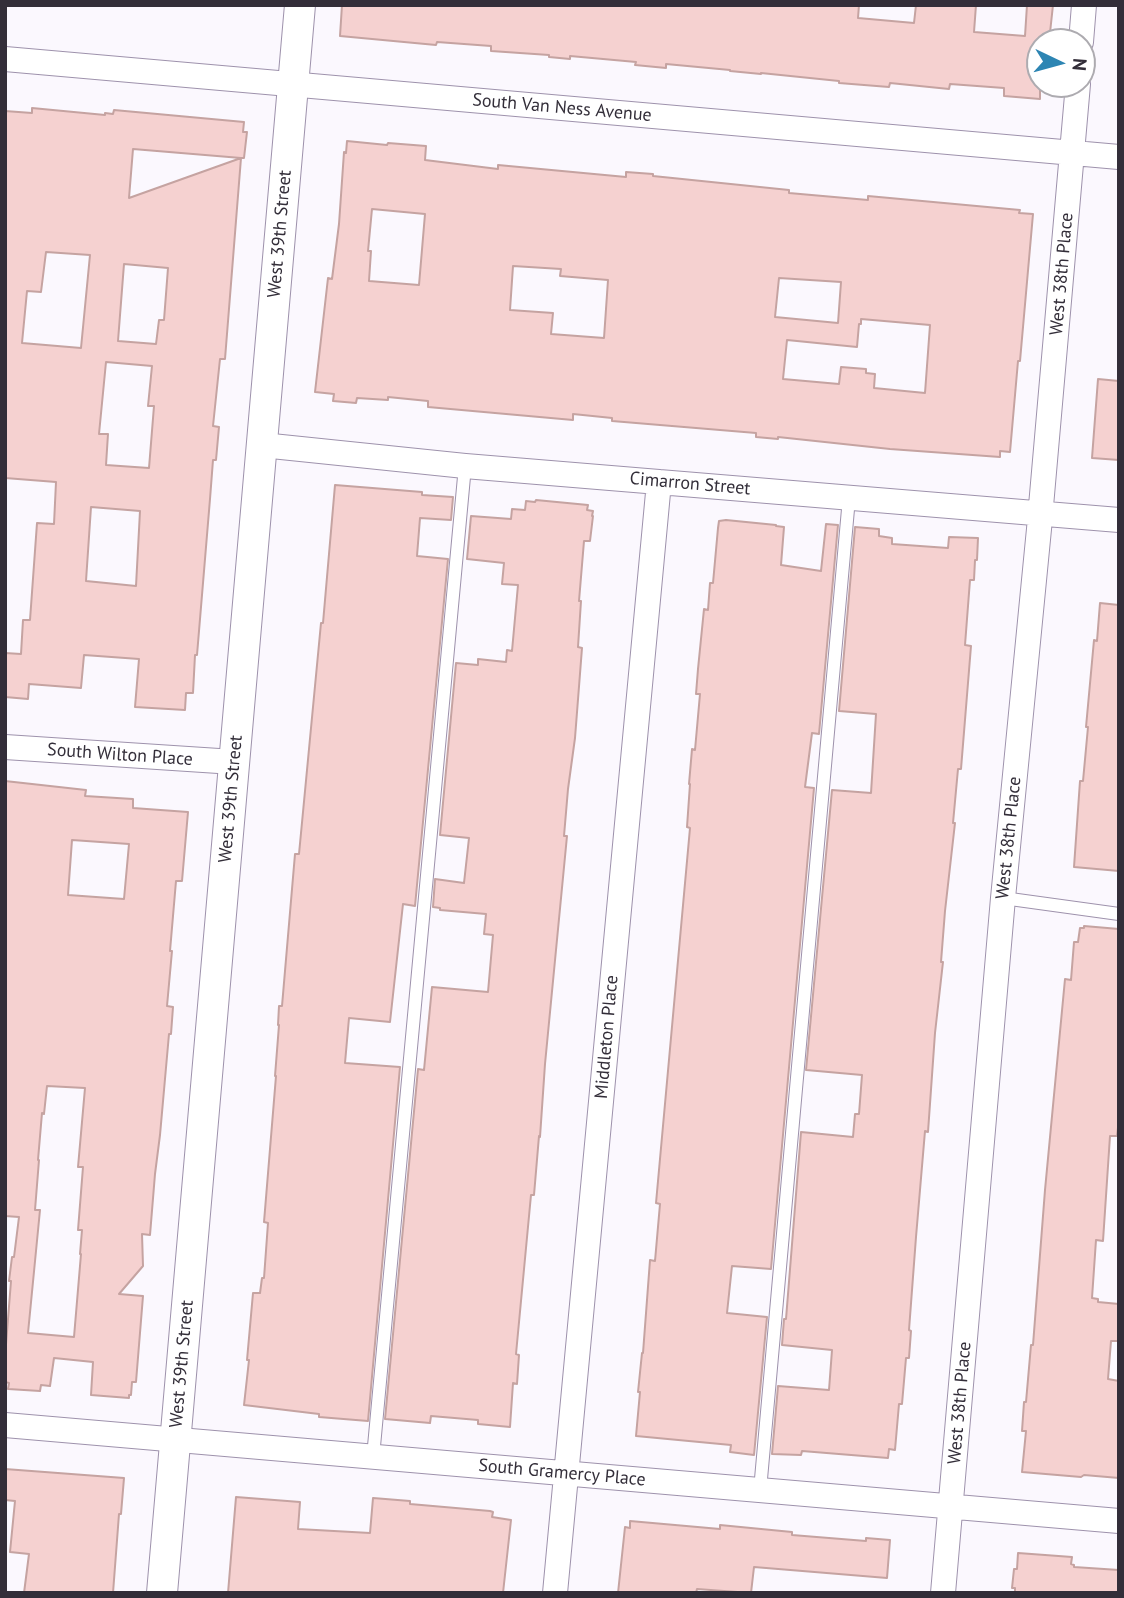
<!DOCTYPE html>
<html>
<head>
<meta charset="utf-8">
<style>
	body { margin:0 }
	#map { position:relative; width:1124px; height:1598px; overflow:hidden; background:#fbf8fe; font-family:"PT Sans",sans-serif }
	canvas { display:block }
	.frame { position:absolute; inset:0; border:7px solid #332e39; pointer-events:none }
	.north { position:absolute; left:1026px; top:28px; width:70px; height:70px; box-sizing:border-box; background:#fff; border:2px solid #adabb0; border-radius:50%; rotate:95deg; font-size:19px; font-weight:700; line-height:28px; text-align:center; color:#332e39 }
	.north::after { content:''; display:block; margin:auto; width:24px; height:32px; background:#2d85b3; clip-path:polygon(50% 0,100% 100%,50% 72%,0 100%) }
</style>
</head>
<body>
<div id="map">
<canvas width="1124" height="1598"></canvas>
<div class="frame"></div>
<div class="north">N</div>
</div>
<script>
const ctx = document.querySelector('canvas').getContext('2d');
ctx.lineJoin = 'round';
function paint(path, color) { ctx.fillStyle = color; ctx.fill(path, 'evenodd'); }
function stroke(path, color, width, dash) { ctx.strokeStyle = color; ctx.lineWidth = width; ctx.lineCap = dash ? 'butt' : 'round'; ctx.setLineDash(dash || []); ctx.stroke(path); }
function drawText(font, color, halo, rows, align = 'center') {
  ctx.font = font + ' "PT Sans",sans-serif'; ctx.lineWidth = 5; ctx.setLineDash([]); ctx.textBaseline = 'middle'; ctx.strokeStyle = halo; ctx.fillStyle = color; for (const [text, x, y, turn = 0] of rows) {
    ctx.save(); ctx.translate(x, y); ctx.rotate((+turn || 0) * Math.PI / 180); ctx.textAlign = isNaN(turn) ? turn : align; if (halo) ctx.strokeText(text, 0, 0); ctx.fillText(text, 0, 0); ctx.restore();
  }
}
const building = new Path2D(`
	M 342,5 L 859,5 L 858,18 L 914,23 L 916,5 L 976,5 L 974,32 L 1025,36 L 1027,5 L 1053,5 L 1049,42 L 1040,42 L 1040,99 L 1004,96 L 1004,88 L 950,84 L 949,89 L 890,83 L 889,87 L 839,83 L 839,81 L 761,73 L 761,74 L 730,71 L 730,70 L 666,64 L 666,68 L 635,65 L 636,62 L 570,56 L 570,59 L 549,57 L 549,55 L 491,51 L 491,46 L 437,42 L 436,45 L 340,36 Z
	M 32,108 L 105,115 L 105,113 L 113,114 L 114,110 L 244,122 L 243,132 L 247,132 L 244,158 L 241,158 L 225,359 L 220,359 L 213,426 L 219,427 L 216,460 L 213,460 L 210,499 L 197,655 L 195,655 L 193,693 L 186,693 L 185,710 L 135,707 L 139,659 L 84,655 L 81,688 L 29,684 L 28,699 L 5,697 L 5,653 L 21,654 L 23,620 L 30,620 L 37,523 L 54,524 L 56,482 L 5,478 L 5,111 L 32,113 ZM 133,149 L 241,158 L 129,198 ZM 46,252 L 90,255 L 81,348 L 22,343 L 27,291 L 41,292 ZM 124,264 L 168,268 L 164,320 L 159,320 L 156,344 L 118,341 ZM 106,362 L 152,366 L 148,406 L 154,406 L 149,468 L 106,465 L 108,434 L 99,434 ZM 91,507 L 140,511 L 136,586 L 86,581 Z
	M 347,141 L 387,145 L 388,143 L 426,146 L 425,160 L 498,169 L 498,165 L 626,177 L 626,172 L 653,174 L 653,176 L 789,190 L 789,193 L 868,200 L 868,196 L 1020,210 L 1019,213 L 1033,214 L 1020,361 L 1018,361 L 1010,452 L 1000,451 L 1000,457 L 890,449 L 778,437 L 778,439 L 756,437 L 756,433 L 612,421 L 612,418 L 573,414 L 573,420 L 428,407 L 428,401 L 388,397 L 388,400 L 357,398 L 356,403 L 333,401 L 334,394 L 315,392 L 328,278 L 332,279 L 339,224 L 344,152 L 346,153 ZM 372,209 L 425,214 L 419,285 L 369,281 L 371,251 L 368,251 ZM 513,266 L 561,269 L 560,276 L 608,280 L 604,338 L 551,334 L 553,313 L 510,310 ZM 779,278 L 841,282 L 838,323 L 775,317 ZM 861,319 L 930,325 L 925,393 L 874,388 L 875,374 L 866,373 L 866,369 L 841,367 L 839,384 L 783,379 L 787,340 L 857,347 L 859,324 L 861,324 Z
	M 1098,379 L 1119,381 L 1119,460 L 1092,458 Z
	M 335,485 L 422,492 L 422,495 L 453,497 L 451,520 L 420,518 L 417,556 L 448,559 L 415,906 L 403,904 L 390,1022 L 349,1018 L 345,1063 L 400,1067 L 368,1421 L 319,1417 L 319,1414 L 244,1405 L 249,1360 L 247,1360 L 253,1293 L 260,1293 L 262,1278 L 264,1278 L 268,1223 L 264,1222 L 276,1076 L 275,1076 L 279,1025 L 278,1025 L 279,1006 L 282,1006 L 295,854 L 299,854 L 321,623 L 323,623 Z
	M 536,500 L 588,505 L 587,510 L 593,511 L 592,516 L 593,516 L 590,541 L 584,541 L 579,601 L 581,601 L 578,647 L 582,648 L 575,738 L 568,789 L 564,836 L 567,836 L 545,1064 L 540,1137 L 539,1136 L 534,1195 L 531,1195 L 516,1354 L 519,1355 L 517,1384 L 513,1383 L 510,1427 L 478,1424 L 478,1420 L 431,1416 L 430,1423 L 385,1419 L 418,1069 L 424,1070 L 432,987 L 488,992 L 493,935 L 484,934 L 486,914 L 440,910 L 440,908 L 433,907 L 435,879 L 464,883 L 469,838 L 440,835 L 456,663 L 478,665 L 478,659 L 506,662 L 507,650 L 512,651 L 518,585 L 502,584 L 504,563 L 467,559 L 471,516 L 511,519 L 512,509 L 525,510 L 526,501 L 535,502 Z
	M 726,520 L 776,525 L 776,526 L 784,527 L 781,565 L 821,571 L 826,524 L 838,525 L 819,734 L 812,733 L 805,787 L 814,788 L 771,1269 L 732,1266 L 727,1313 L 767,1317 L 754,1455 L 730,1452 L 731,1445 L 636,1436 L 640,1392 L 638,1392 L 642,1353 L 643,1353 L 650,1260 L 655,1261 L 660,1204 L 656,1203 L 690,828 L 687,827 L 690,784 L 689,784 L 692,749 L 695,750 L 700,694 L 696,694 L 698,669 L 704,609 L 708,610 L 710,583 L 713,583 L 718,528 L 719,521 Z
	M 855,527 L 879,529 L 879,536 L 892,538 L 892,544 L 948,548 L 949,537 L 978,538 L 977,560 L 975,560 L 974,580 L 970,580 L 965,645 L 971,646 L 961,769 L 958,769 L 953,823 L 955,823 L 945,911 L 941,962 L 943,962 L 935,1033 L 928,1132 L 925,1131 L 916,1237 L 909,1330 L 911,1331 L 909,1358 L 906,1358 L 902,1404 L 899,1404 L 895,1450 L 889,1449 L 888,1458 L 802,1451 L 801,1455 L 772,1454 L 778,1386 L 829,1390 L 832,1350 L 782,1345 L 784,1319 L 786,1319 L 801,1132 L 853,1137 L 855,1114 L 859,1114 L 862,1075 L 806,1070 L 832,790 L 871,793 L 876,714 L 839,711 Z
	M 1100,603 L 1119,605 L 1119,871 L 1074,867 L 1080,781 L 1083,781 L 1088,727 L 1086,727 L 1094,640 L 1097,641 Z
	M 5,781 L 86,790 L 85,796 L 133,799 L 133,808 L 188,812 L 182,881 L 176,881 L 170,951 L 172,951 L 167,1006 L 173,1007 L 171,1034 L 169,1034 L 160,1135 L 155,1174 L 150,1235 L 142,1234 L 143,1266 L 119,1294 L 143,1296 L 136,1382 L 132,1382 L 131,1395 L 129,1395 L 129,1398 L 91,1395 L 93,1362 L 54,1358 L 50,1386 L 41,1385 L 40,1391 L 8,1389 L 9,1383 L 5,1382 L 5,1357 L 11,1281 L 9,1281 L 12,1257 L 14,1257 L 19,1217 L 5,1216 ZM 72,840 L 129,844 L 124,899 L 68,895 ZM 47,1086 L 85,1088 L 78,1167 L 83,1167 L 78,1230 L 82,1230 L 80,1254 L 81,1254 L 74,1337 L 28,1333 L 40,1210 L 35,1210 L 39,1160 L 38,1160 L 42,1113 L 44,1114 Z
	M 1084,926 L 1119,929 L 1119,1119 L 1117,1136 L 1110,1136 L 1103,1241 L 1096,1240 L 1092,1298 L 1098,1299 L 1098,1302 L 1119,1304 L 1119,1341 L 1111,1341 L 1108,1379 L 1119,1381 L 1119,1478 L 1084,1475 L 1081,1477 L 1022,1472 L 1026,1431 L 1022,1431 L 1024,1402 L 1026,1402 L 1031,1345 L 1033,1345 L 1045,1190 L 1065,979 L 1071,980 L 1074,942 L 1078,942 L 1080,928 L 1084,928 Z
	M 5,1469 L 124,1478 L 121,1514 L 119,1514 L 113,1593 L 24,1593 L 29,1554 L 10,1552 L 15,1501 L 5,1500 Z
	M 236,1497 L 300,1502 L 298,1529 L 370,1533 L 373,1498 L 410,1501 L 410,1504 L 490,1511 L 493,1512 L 492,1517 L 511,1520 L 503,1593 L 228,1593 Z
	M 630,1521 L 720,1529 L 720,1525 L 792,1532 L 792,1535 L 866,1541 L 866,1538 L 890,1540 L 887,1578 L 754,1567 L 751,1593 L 697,1589 L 696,1593 L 618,1593 L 625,1527 L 630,1528 Z
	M 1018,1553 L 1072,1557 L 1071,1564 L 1074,1565 L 1074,1567 L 1119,1570 L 1119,1593 L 1015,1593 L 1015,1588 L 1012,1588 L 1014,1569 L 1017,1569 Z`);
paint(building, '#f5d1d0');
stroke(building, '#c5a3a1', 2);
const service = new Path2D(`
	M 1003,898 L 1119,914
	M 373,1457 L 465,466
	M 760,1490 L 849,498`);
const minor = new Path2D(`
	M 1081,42 L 1084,5
	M 5,59 L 1119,157
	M 262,445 L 465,466 L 1119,520
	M 5,747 L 234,762
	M 5,1425 L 1119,1521
	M 555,1593 L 659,482
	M 943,1593 L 1003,898 L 1039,529 L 1078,84`);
const tertiary = new Path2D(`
	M 162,1593 L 300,5`);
stroke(service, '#9e92ac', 14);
stroke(minor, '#9e92ac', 26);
stroke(tertiary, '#9e92ac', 32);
stroke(service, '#fff', 12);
stroke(minor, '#fff', 24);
stroke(tertiary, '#fff', 30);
drawText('18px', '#332e39', '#fff', [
	["South Van Ness Avenue",562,108,5],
	["West 39th Street",280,234,-85],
	["West 38th Place",1062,274,-85],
	["Cimarron Street",690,484,5],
	["South Wilton Place",120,755,4],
	["West 39th Street",231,799,-85],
	["West 38th Place",1009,838,-84],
	["Middleton Place",607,1037,-85],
	["West 39th Street",182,1364,-85],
	["West 38th Place",960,1403,-85],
	["South Gramercy Place",562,1473,5]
]);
</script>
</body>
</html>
